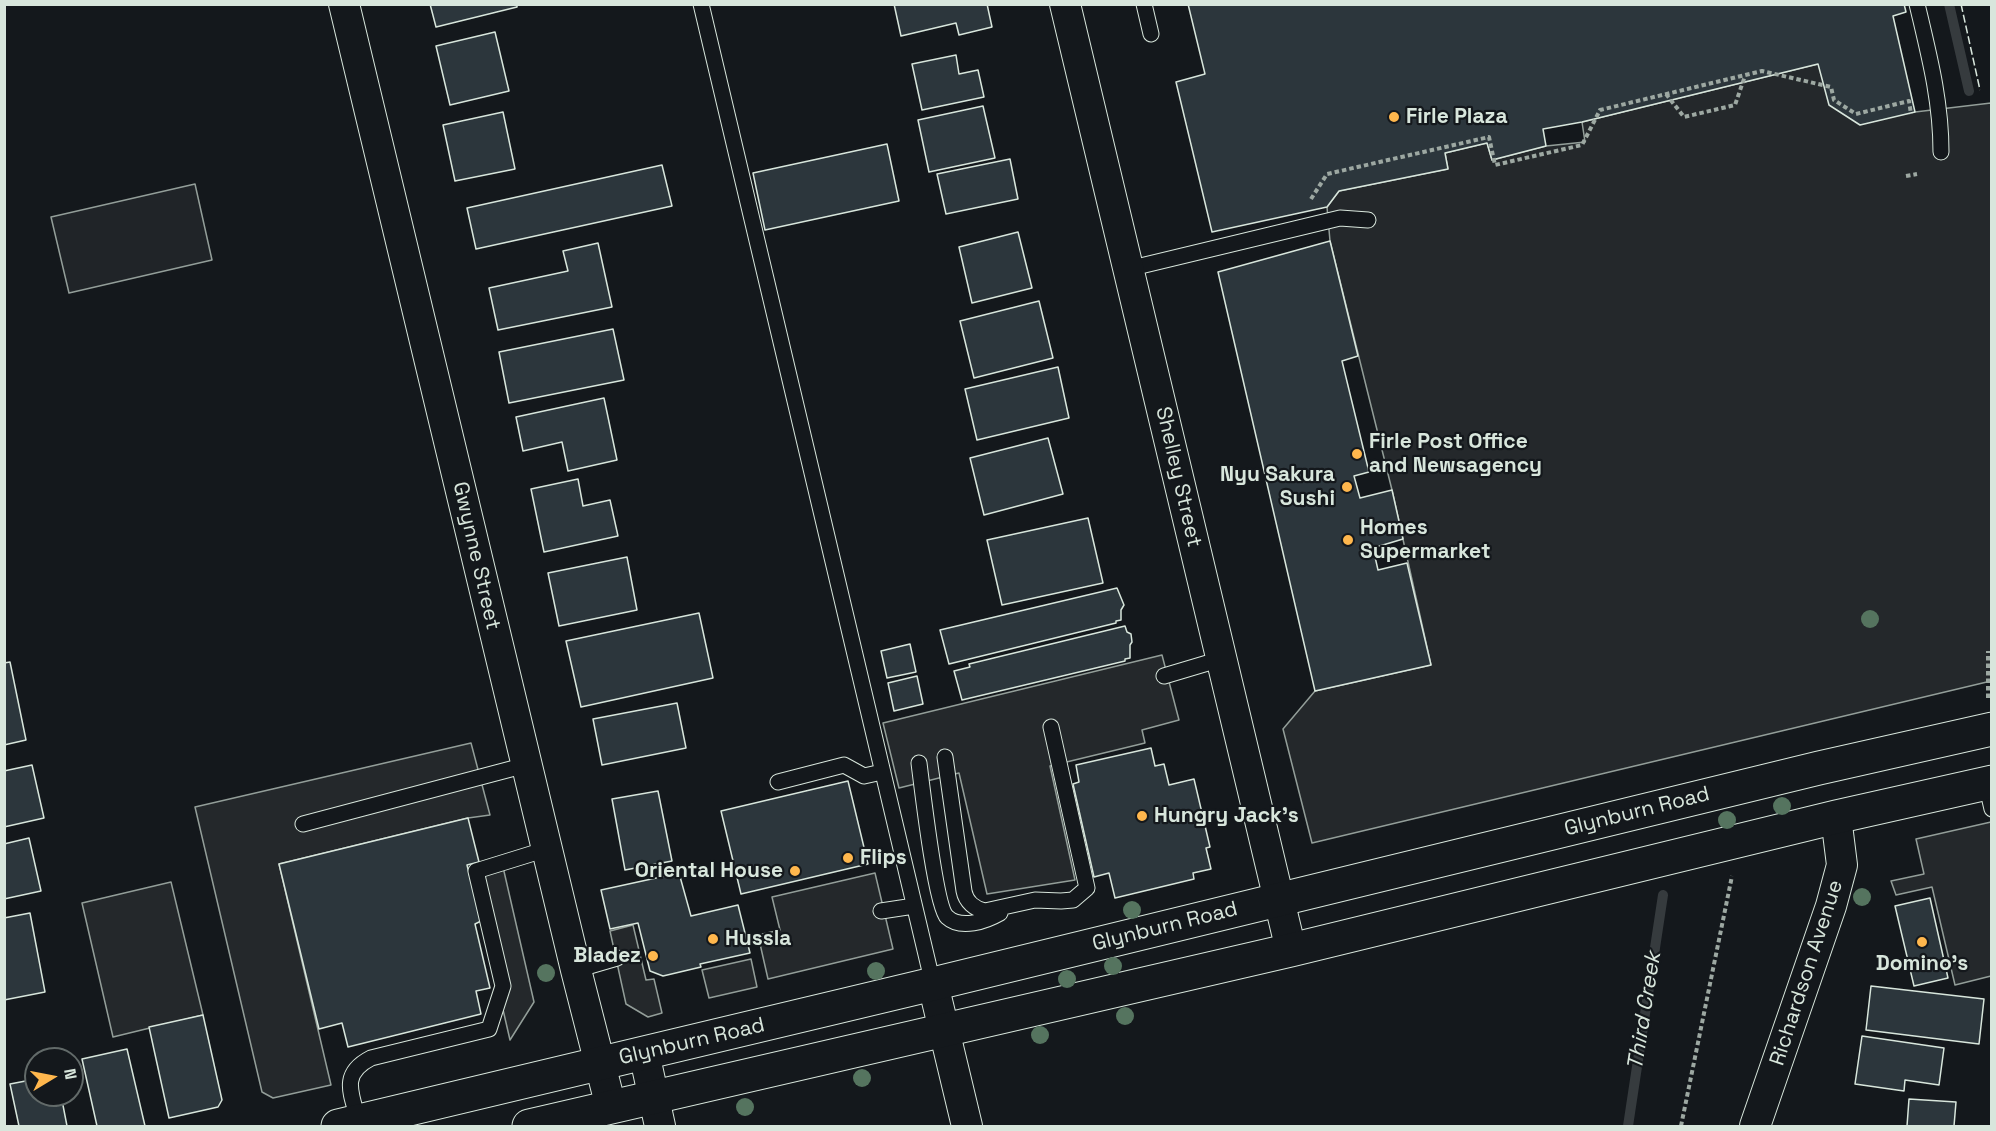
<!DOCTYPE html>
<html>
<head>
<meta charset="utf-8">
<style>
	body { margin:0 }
	#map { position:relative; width:1996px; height:1131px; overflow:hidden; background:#14181c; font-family:"Space Grotesk",sans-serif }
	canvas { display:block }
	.frame { position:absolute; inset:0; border:6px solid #d8e6dc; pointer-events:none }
	.north { position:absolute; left:24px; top:1047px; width:60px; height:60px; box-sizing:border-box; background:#14181c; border:2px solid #626a69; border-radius:50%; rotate:80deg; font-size:16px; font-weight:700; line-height:24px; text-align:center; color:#d8e6dc }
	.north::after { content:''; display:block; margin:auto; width:21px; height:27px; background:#ffb74d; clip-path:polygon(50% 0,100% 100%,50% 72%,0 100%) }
</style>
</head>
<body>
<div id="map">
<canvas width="1996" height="1131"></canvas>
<div class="frame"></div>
<div class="north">N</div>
</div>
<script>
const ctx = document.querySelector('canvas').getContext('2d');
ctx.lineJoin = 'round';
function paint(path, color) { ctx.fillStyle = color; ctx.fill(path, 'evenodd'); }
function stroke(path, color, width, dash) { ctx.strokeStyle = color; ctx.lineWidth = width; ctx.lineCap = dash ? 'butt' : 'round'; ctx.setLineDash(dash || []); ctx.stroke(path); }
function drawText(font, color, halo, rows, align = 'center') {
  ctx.font = font + ' "Space Grotesk",sans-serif'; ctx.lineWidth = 4.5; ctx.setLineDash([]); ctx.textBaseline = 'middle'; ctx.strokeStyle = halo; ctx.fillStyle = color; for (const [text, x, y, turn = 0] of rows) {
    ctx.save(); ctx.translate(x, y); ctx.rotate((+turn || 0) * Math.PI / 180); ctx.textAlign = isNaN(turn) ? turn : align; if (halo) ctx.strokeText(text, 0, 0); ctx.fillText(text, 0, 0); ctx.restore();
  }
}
const green = new Path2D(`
	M 195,184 L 212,260 L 69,293 L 51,217 Z`);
paint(green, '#202428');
stroke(green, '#939e99', 1.5);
const parking = new Path2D(`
	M 1818,64 L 1915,112 L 1991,103 L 1991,681 L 1312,843 L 1283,729 L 1315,691 L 1431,665 L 1392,490 L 1330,241 L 1327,207 L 1339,191 L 1448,169 L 1445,153 L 1487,143 L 1492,160 L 1546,146 L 1585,142 L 1582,122 Z
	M 1162,655 L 1179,720 L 1142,730 L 1145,743 L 1050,766 L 1075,880 L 987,894 L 959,773 L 899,788 L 883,723 Z
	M 471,743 L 490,815 L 468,818 L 279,864 L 331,1085 L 273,1098 L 262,1092 L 195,807 Z
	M 1991,822 L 1991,976 L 1955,985 L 1932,887 L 1896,895 L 1891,881 L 1924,874 L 1916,839 Z
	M 503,867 L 534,1002 L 510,1040 L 472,875 Z
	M 875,873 L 893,949 L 768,979 L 758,935 L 780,930 L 772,897 Z
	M 171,882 L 203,1015 L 113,1037 L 82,903 Z
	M 633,925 L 646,980 L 654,979 L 662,1013 L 648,1017 L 626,1004 L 610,931 Z
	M 751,959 L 757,987 L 709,998 L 702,970 Z`);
paint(parking, '#24282b');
stroke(parking, '#939e99', 1.5);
stroke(new Path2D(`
	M 1949,4 L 1969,91
	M 1628,1126 L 1663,895`), '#363b3e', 10);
const building = new Path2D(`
	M 430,4 L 517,4 L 517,7 L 436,27 Z
	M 894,4 L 987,4 L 992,27 L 959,35 L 956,23 L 901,36 Z
	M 1188,4 L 1904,4 L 1906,12 L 1893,16 L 1915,112 L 1860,125 L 1829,105 L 1818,64 L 1582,122 L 1543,129 L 1546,146 L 1492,160 L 1487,143 L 1445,153 L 1448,169 L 1339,191 L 1327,207 L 1212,232 L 1176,82 L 1205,74 Z
	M 495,32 L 509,91 L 450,105 L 436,46 Z
	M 956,55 L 959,74 L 978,70 L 984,97 L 922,110 L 912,64 Z
	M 983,106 L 995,158 L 929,172 L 918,120 Z
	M 503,112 L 515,169 L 455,181 L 443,125 Z
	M 887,144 L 899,201 L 765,230 L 753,173 Z
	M 1010,159 L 1018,199 L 946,214 L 937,174 Z
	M 662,165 L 672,206 L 476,249 L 467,208 Z
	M 1018,232 L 1032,288 L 972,303 L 959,247 Z
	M 1330,241 L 1358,356 L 1342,361 L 1369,472 L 1354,476 L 1360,498 L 1392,490 L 1403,539 L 1373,548 L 1378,570 L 1407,563 L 1431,665 L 1315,691 L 1218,272 Z
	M 598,243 L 612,307 L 498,330 L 489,288 L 568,271 L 563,251 Z
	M 1039,301 L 1053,358 L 974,378 L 960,321 Z
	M 613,329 L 624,380 L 509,403 L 499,352 Z
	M 1058,367 L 1069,418 L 977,440 L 965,389 Z
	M 604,398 L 617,460 L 568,471 L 562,442 L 523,451 L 516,417 Z
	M 1048,438 L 1063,494 L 984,515 L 970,458 Z
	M 578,479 L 583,506 L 610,500 L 618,536 L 544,552 L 531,489 Z
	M 1088,518 L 1103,583 L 1002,605 L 987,540 Z
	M 627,557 L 637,610 L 559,626 L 548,573 Z
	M 1117,588 L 1124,605 L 1121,610 L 1121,620 L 1116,621 L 1116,623 L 949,664 L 940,630 Z
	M 699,613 L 713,678 L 581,707 L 566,641 Z
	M 1125,626 L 1127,632 L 1131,634 L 1132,642 L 1130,645 L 1130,658 L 1125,659 L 1125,661 L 962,700 L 954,671 L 970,667 L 969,664 Z
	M 910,644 L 916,672 L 887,678 L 881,651 Z
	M 10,662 L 26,740 L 4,745 L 4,663 Z
	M 917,676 L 923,704 L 894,711 L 888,683 Z
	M 677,703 L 686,748 L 602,765 L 593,719 Z
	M 1151,748 L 1155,766 L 1164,764 L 1169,785 L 1194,779 L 1210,847 L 1206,848 L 1211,869 L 1193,873 L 1194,879 L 1115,898 L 1109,873 L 1094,877 L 1073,784 L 1079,782 L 1076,765 Z
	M 32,765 L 44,818 L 4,827 L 4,771 Z
	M 848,781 L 868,864 L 741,894 L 721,811 Z
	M 658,791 L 672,861 L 625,870 L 612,799 Z
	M 468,818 L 479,862 L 467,865 L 481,921 L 475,924 L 490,988 L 476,991 L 481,1014 L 348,1047 L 342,1023 L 319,1029 L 279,864 Z
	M 29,838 L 41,891 L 4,899 L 4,844 Z
	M 679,873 L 691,916 L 738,905 L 750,953 L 700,964 L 701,967 L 663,976 L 650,971 L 638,923 L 610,929 L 601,890 Z
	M 1930,898 L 1948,978 L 1914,986 L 1895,906 Z
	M 30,913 L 45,992 L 4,1000 L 4,918 Z
	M 1871,986 L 1984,999 L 1979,1044 L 1866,1030 Z
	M 203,1015 L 222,1100 L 218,1107 L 169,1118 L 149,1027 Z
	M 1862,1036 L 1944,1048 L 1939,1085 L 1905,1080 L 1904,1091 L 1855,1084 Z
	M 127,1049 L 145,1126 L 97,1126 L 82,1059 Z
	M 36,1079 L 36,1095 L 61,1095 L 67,1126 L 19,1126 L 10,1084 Z
	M 1909,1099 L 1956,1102 L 1954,1126 L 1907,1126 Z`);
paint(building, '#2c363c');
stroke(building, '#d8e6dc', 1.5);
const service = new Path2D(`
	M 701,4 L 933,984
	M 1144,4 L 1151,34
	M 1917,4 C 1929,55 1941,100 1941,152
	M 1128,269 L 1340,218 L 1368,220
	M 1164,676 L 1221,659
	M 945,757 L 964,891 C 966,902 975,909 985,911 L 1035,900 L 1061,901 L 1073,900 L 1087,888 L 1051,727
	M 919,763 C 922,787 936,907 947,917 C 961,930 986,921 1000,913
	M 778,782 L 844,765 L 864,776 L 882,772
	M 1986,783 L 1992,809
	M 303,824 L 526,765
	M 881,911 L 914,906
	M 576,970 L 617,958
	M 359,1122 C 351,1093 340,1074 371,1058 L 489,1029 L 503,986 L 476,871 L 547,849`);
const minor = new Path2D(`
	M 344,4 L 576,970 L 611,1107
	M 1065,4 L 1291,950
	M 933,984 L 967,1126
	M 644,1053 L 660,1126
	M 1755,1126 L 1831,906 L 1842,865 L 1836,817`);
const secondary = new Path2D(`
	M 338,1126 L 933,984 L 1819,768 L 1992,729
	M 529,1126 L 1291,950 L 1836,817 L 1992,782`);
stroke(service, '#d8e6dc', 17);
stroke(minor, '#d8e6dc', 32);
stroke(secondary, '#d8e6dc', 35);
stroke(new Path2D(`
	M 1666,94 L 1684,117 L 1735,105 L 1745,76
	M 1906,176 L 1917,174
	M 1311,199 L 1327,174 L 1489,137 L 1495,165 L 1582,145 L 1600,110 L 1762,71 L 1831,87 L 1834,100 L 1856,114 L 1909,101 L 1911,114
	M 1988,698 L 1988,651
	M 1681,1126 L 1732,876`), '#9da8a2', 4, [4.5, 3]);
stroke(service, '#14181c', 15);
stroke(minor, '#14181c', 30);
stroke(secondary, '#14181c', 33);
stroke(new Path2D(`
	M 1961,4 L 1980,90`), '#d8e6dc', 1.5, [8, 3]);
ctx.fillStyle = '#55745f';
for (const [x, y] of [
	[1870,619],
	[1782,806],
	[1727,820],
	[1862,897],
	[1132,910],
	[1113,966],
	[876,971],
	[546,973],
	[1067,979],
	[1125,1016],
	[1040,1035],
	[862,1078],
	[745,1107]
]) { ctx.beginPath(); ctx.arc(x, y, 9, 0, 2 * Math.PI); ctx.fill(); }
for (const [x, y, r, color] of [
	[1394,117,6,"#ffb74d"],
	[1357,454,6,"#ffb74d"],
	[1347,487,6,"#ffb74d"],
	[1348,540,6,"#ffb74d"],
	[1142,816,6,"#ffb74d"],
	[848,858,6,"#ffb74d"],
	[795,871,6,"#ffb74d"],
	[713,939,6,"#ffb74d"],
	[1922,942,6,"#ffb74d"],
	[653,956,6,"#ffb74d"]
]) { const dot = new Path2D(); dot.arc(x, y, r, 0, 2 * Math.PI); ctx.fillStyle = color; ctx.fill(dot); stroke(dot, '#14181c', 2); }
drawText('bold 21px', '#d8e6dc', '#14181c', [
	["Firle Plaza",1406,117],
	["Firle Post Office",1369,442],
	["and Newsagency",1369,466],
	["Nyu Sakura",1335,475,"right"],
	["Sushi",1335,499,"right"],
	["Homes",1360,528],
	["Supermarket",1360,552],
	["Hungry Jack's",1154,816],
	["Flips",860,858],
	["Oriental House",783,871,"right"],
	["Hussla",725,939],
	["Bladez",641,956,"right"],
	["Domino's",1922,964,"center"]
], 'left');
drawText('21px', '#d8e6dc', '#14181c', [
	["Shelley Street",1178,477,77],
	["Gwynne Street",476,556,77],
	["Glynburn Road",1637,812,-14],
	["Glynburn Road",1165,927,-14],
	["Richardson Avenue",1807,973,-72],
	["Glynburn Road",692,1042,-13]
]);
drawText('italic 22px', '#d8e6dc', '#14181c', [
	["Third Creek",1645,1011,-81]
]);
</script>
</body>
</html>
